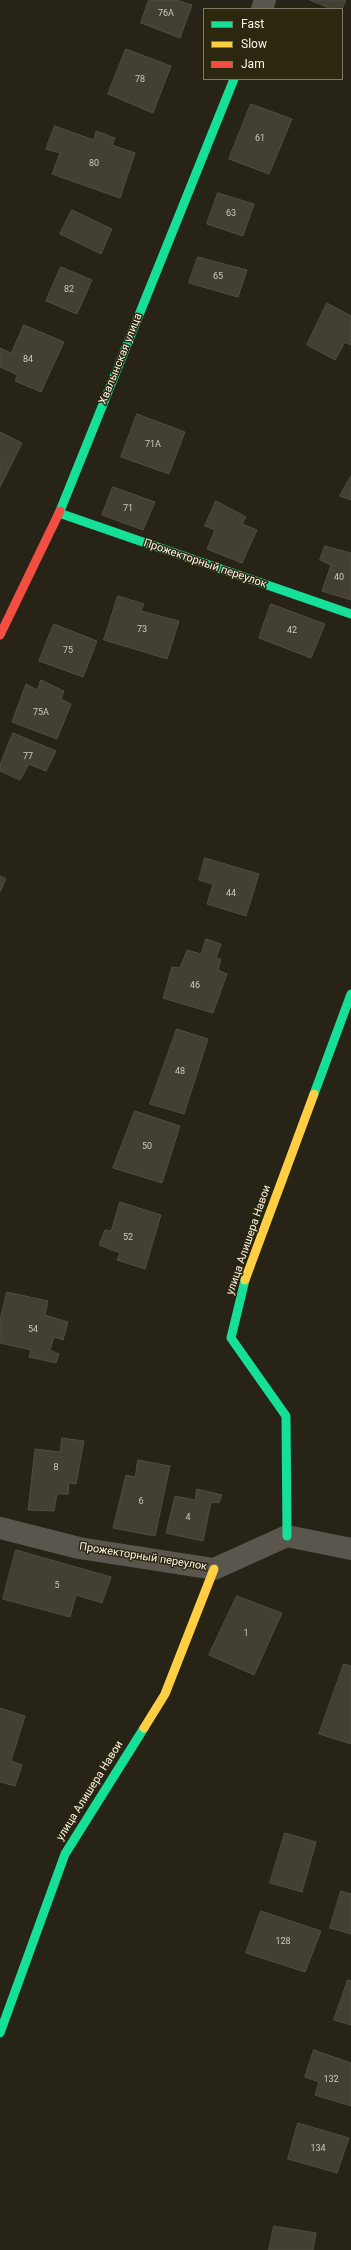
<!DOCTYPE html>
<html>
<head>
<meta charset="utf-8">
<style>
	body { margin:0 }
	#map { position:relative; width:351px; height:2250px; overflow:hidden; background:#272316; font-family:Roboto,sans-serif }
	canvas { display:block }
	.legend { position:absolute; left:203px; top:8px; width:140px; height:72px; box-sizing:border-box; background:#2d2710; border:1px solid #7f7966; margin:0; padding:5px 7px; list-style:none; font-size:12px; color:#f9f5e7 }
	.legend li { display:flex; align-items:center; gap:8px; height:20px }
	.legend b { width:20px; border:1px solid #7f7966 }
</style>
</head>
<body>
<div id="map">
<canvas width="351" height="2250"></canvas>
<ul class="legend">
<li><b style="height:5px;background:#16e098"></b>Fast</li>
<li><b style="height:5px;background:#ffcf43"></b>Slow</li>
<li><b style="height:5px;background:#f24e42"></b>Jam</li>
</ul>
</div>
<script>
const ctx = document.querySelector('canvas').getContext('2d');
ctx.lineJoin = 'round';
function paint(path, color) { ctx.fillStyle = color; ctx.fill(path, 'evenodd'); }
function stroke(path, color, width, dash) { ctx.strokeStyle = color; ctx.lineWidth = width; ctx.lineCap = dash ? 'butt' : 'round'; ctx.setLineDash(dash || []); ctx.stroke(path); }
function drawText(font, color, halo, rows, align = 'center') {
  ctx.font = font + ' Roboto,sans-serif'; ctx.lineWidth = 3; ctx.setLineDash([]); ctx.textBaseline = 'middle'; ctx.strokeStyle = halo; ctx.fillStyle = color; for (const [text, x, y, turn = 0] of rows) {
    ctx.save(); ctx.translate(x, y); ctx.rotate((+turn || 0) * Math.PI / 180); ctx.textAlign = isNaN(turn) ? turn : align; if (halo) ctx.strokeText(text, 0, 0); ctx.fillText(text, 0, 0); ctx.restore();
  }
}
const building = new Path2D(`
	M 149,0 L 176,0 L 192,5 L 180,38 L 141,23 Z
	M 310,0 L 346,0 L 342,9 L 332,9 Z
	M 126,49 L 171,66 L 153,113 L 108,94 Z
	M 251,104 L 292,119 L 269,174 L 229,159 Z
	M 55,126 L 94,140 L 96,131 L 115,138 L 112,145 L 135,153 L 120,198 L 52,174 L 60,153 L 46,149 Z
	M 218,193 L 254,204 L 243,236 L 207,224 Z
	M 72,210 L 112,229 L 101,254 L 60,234 Z
	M 198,257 L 247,270 L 238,297 L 189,283 Z
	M 61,267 L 92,280 L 77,314 L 46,301 Z
	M 327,303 L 351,316 L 351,342 L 350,345 L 345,342 L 335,360 L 307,345 Z
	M 24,325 L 64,342 L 41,392 L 15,381 L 18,375 L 0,367 L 0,348 L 11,353 Z
	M 137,414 L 185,432 L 169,474 L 121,457 Z
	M 0,432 L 22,443 L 0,487 Z
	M 351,476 L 351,500 L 340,496 Z
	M 113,487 L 155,502 L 143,530 L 102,515 Z
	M 216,501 L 246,517 L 242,524 L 257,530 L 242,563 L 207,549 L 215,530 L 205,526 Z
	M 325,546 L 351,553 L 351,600 L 322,591 L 331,565 L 320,560 Z
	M 118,596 L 144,604 L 141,611 L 179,621 L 167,659 L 104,640 Z
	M 271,604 L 325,624 L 311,658 L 259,638 Z
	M 54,624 L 97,641 L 83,677 L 39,661 Z
	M 41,680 L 64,691 L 61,699 L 71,704 L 57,739 L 12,722 L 26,684 L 37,690 Z
	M 13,733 L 56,751 L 46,771 L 29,764 L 20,780 L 0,771 L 0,765 Z
	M 205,858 L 259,874 L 246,916 L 207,904 L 213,884 L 199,880 Z
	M 0,876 L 6,879 L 0,892 Z
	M 206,939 L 221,944 L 216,958 L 221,959 L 218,970 L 227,974 L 213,1013 L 163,998 L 172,967 L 180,968 L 187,950 L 201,954 Z
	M 177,1029 L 208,1039 L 184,1114 L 150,1104 Z
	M 135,1111 L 180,1126 L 162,1183 L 113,1168 Z
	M 120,1202 L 161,1215 L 145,1269 L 117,1260 L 120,1253 L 99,1245 L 105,1230 L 111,1231 Z
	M 7,1292 L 48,1301 L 45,1315 L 68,1322 L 63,1340 L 54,1337 L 50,1350 L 59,1354 L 56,1363 L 29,1357 L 31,1350 L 0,1343 L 0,1320 Z
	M 62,1438 L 84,1441 L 76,1484 L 69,1483 L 68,1494 L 57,1494 L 54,1511 L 28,1510 L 35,1449 L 60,1452 Z
	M 138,1460 L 170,1466 L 155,1536 L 113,1528 L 126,1475 L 135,1477 Z
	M 197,1489 L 222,1495 L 219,1503 L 211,1502 L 203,1541 L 166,1533 L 175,1496 L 195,1500 Z
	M 16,1550 L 111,1577 L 102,1603 L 76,1595 L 70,1617 L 3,1599 Z
	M 237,1596 L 282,1613 L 254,1675 L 209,1655 Z
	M 344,1664 L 351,1666 L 351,1744 L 319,1734 Z
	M 0,1708 L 25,1716 L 11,1761 L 22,1765 L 15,1786 L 0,1782 Z
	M 285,1833 L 316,1842 L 302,1892 L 270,1883 Z
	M 341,1891 L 351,1894 L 351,1934 L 330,1928 Z
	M 261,1911 L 321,1931 L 305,1972 L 246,1953 Z
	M 348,1980 L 351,1981 L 351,2025 L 334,2020 Z
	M 314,2050 L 351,2063 L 351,2106 L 315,2095 L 319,2082 L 305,2077 Z
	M 298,2123 L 349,2138 L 337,2173 L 288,2159 Z
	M 274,2226 L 316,2233 L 313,2250 L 269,2250 Z`);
paint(building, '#433f33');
stroke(building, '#514d42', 1);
stroke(new Path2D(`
	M 262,9 L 265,0
	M 0,1528 L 79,1548 L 214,1569 L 287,1536 L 351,1549`), '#5a564d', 22);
stroke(new Path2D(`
	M 60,511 L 234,79
	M 59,513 L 351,614
	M 314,1094 L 351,994
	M 245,1280 L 231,1338 L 286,1416 L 287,1536
	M 0,2033 L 65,1854 L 144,1728`), '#16e098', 9);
stroke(new Path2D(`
	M 245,1280 L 314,1094
	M 144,1728 L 165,1694 L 214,1569`), '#ffcf43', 9);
stroke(new Path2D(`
	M 0,635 L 60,511`), '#f24e42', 9);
drawText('9px', '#ccc8ba', null, [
	["76А",166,14],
	["78",140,80],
	["61",260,139],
	["80",94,164],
	["63",231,214],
	["65",218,277],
	["82",69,290],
	["84",28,360],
	["71А",153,445],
	["71",128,509],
	["40",339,578],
	["73",142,630],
	["42",292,631],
	["75",68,651],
	["75А",41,713],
	["77",28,757],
	["44",231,894],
	["46",195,986],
	["48",180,1072],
	["50",147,1147],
	["52",128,1238],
	["54",33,1330],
	["8",56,1468],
	["6",141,1502],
	["4",188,1518],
	["5",57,1586],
	["1",246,1634],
	["128",283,1942],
	["132",331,2080],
	["134",318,2149]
]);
drawText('11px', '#f9f5e7', '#2d2710', [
	["Хвалынская улица",121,359,-68],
	["Прожекторный переулок",205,564,19],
	["улица Алишера Навои",249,1240,-71],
	["Прожекторный переулок",143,1557,9],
	["улица Алишера Навои",90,1791,-58]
]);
</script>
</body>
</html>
